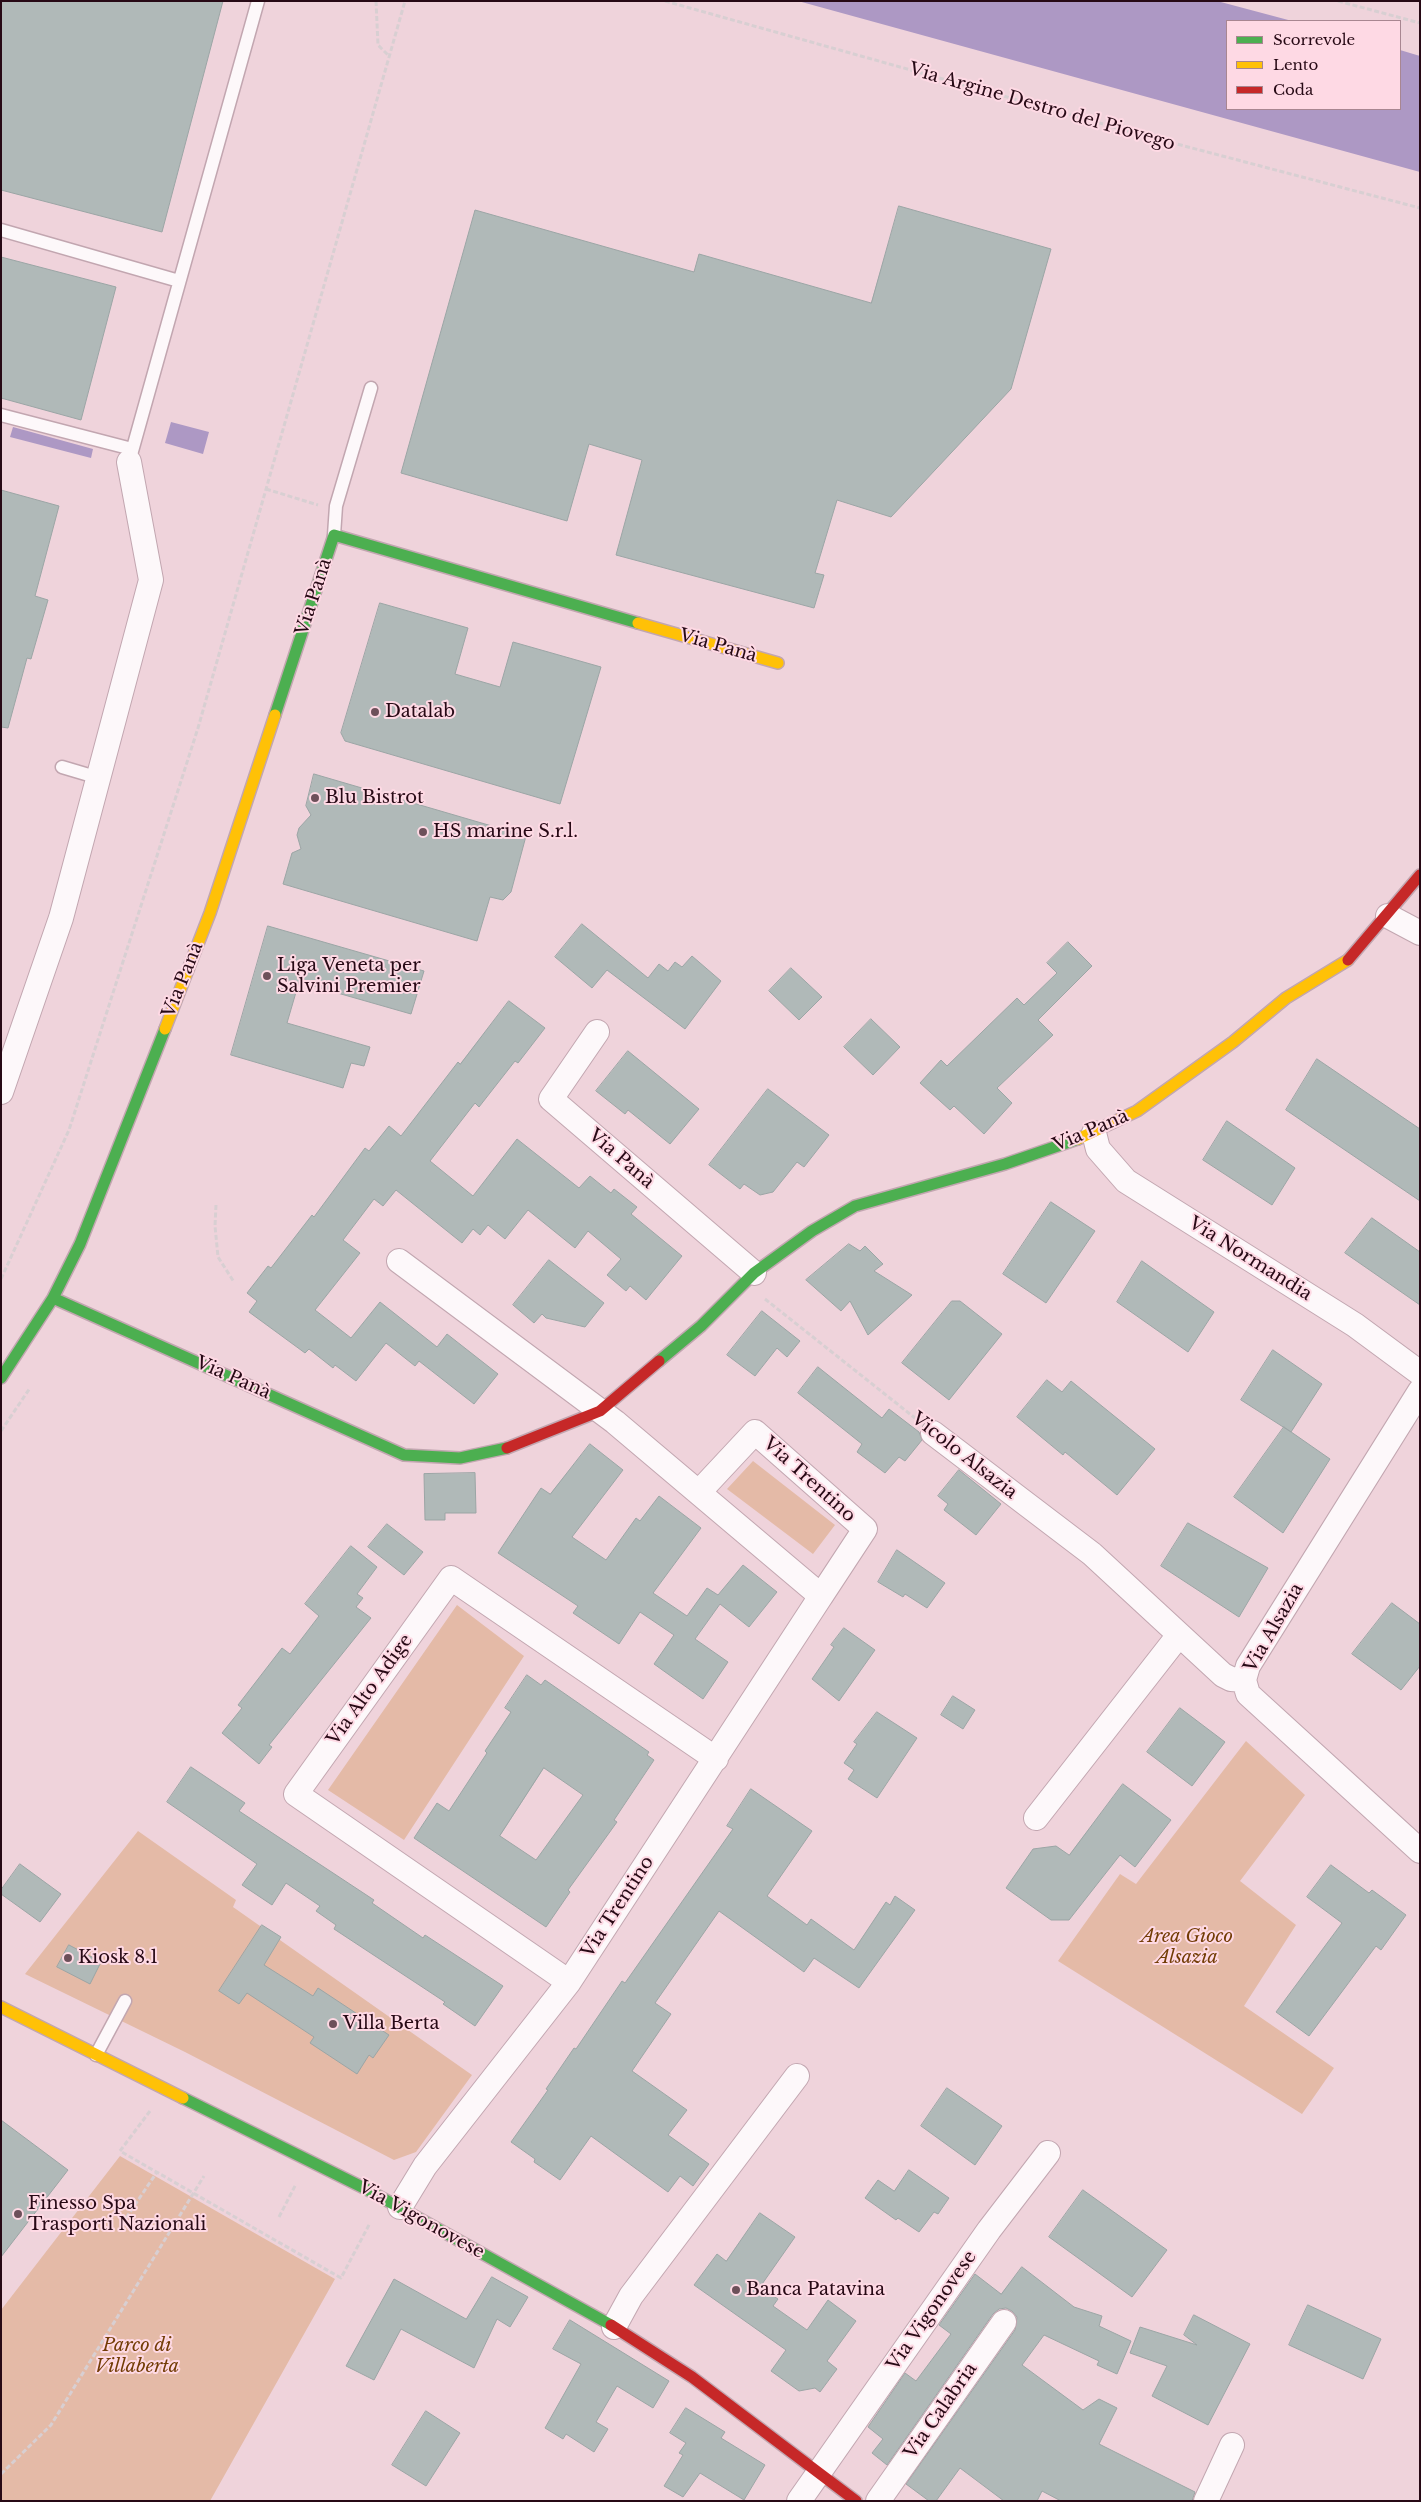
<!DOCTYPE html>
<html>
<head>
<meta charset="utf-8">
<style>
	body { margin:0 }
	#map { position:relative; width:1421px; height:2502px; overflow:hidden; background:#efd3db; font-family:"Libre Baskerville",serif }
	canvas { display:block }
	.frame { position:absolute; inset:0; border:2px solid #270915; pointer-events:none }
	.legend { position:absolute; left:1226px; top:20px; width:175px; height:90px; box-sizing:border-box; background:#fed9e4; border:1px solid #a88691; margin:0; padding:6px 9px; list-style:none; font-size:15px; color:#270915 }
	.legend li { display:flex; align-items:center; gap:10px; height:25px }
	.legend b { width:25px; border:1px solid #a88691 }
</style>
</head>
<body>
<div id="map">
<canvas width="1421" height="2502"></canvas>
<div class="frame"></div>
<ul class="legend">
<li><b style="height:6px;background:#4caf50"></b>Scorrevole</li>
<li><b style="height:6px;background:#ffc107"></b>Lento</li>
<li><b style="height:6px;background:#c62828"></b>Coda</li>
</ul>
</div>
<script>
const ctx = document.querySelector('canvas').getContext('2d');
ctx.lineJoin = 'round';
function paint(path, color) { ctx.fillStyle = color; ctx.fill(path, 'evenodd'); }
function stroke(path, color, width, dash) { ctx.strokeStyle = color; ctx.lineWidth = width; ctx.lineCap = dash ? 'butt' : 'round'; ctx.setLineDash(dash || []); ctx.stroke(path); }
function drawText(font, color, halo, rows, align = 'center') {
  ctx.font = font + ' "Libre Baskerville",serif'; ctx.lineWidth = 4; ctx.setLineDash([]); ctx.textBaseline = 'middle'; ctx.strokeStyle = halo; ctx.fillStyle = color; for (const [text, x, y, turn = 0] of rows) {
    ctx.save(); ctx.translate(x, y); ctx.rotate((+turn || 0) * Math.PI / 180); ctx.textAlign = isNaN(turn) ? turn : align; if (halo) ctx.strokeText(text, 0, 0); ctx.fillText(text, 0, 0); ctx.restore();
  }
}
paint(new Path2D(`
	M 753,1461 L 835,1525 L 813,1554 L 727,1489 Z
	M 457,1605 L 524,1656 L 404,1840 L 328,1790 Z
	M 1246,1741 L 1305,1795 L 1240,1881 L 1296,1925 L 1244,2006 L 1334,2068 L 1302,2114 L 1058,1961 L 1120,1874 L 1136,1884 Z
	M 138,1831 L 236,1900 L 233,1907 L 472,2075 L 416,2152 L 394,2160 L 185,2052 L 25,1974 Z
	M 120,2156 L 335,2279 L 210,2501 L 1,2501 L 1,2310 Z`), '#e4baa7');
paint(new Path2D(`
	M 798,1 L 1217,1 L 1292,21 L 1227,21 L 1227,109 L 1400,109 L 1400,50 L 1420,56 L 1420,172 Z
	M 171,422 L 209,432 L 203,454 L 165,443 Z
	M 13,427 L 93,449 L 91,458 L 10,437 Z`), '#ad98c4');
const building = new Path2D(`
	M 1,1 L 223,1 L 162,232 L 1,190 Z
	M 899,206 L 1051,249 L 1011,389 L 891,517 L 837,500 L 815,573 L 824,575 L 814,608 L 616,555 L 642,460 L 589,444 L 567,521 L 401,473 L 475,210 L 694,272 L 699,254 L 871,303 Z
	M 1,257 L 116,287 L 81,420 L 1,398 Z
	M 1,490 L 59,506 L 35,596 L 48,600 L 31,659 L 27,658 L 8,728 L 1,727 Z
	M 380,603 L 468,628 L 455,674 L 500,687 L 513,642 L 601,667 L 560,804 L 345,741 L 341,733 Z
	M 314,774 L 526,836 L 511,892 L 503,900 L 490,897 L 477,941 L 283,884 L 292,853 L 301,849 L 297,835 L 299,828 L 311,815 L 306,806 Z
	M 582,924 L 648,978 L 659,964 L 668,971 L 675,962 L 682,967 L 692,956 L 721,981 L 685,1029 L 607,970 L 592,988 L 555,957 Z
	M 268,926 L 424,971 L 411,1014 L 299,982 L 287,1023 L 370,1047 L 364,1066 L 351,1063 L 343,1088 L 231,1055 Z
	M 1068,942 L 1092,966 L 1038,1020 L 1053,1035 L 997,1088 L 1012,1103 L 984,1134 L 954,1106 L 950,1110 L 920,1083 L 941,1060 L 947,1066 L 1017,998 L 1024,1005 L 1057,973 L 1047,963 Z
	M 791,968 L 822,997 L 799,1020 L 769,991 Z
	M 509,1001 L 545,1028 L 518,1063 L 515,1061 L 479,1107 L 475,1103 L 430,1161 L 473,1196 L 517,1139 L 579,1188 L 590,1176 L 611,1193 L 614,1189 L 637,1207 L 631,1214 L 682,1256 L 646,1300 L 630,1286 L 626,1291 L 607,1275 L 621,1259 L 588,1231 L 575,1248 L 528,1210 L 505,1239 L 488,1225 L 480,1235 L 473,1229 L 462,1243 L 396,1190 L 383,1206 L 374,1199 L 343,1240 L 360,1253 L 315,1310 L 351,1338 L 380,1302 L 437,1347 L 447,1334 L 498,1374 L 474,1404 L 419,1361 L 415,1366 L 386,1343 L 356,1381 L 335,1365 L 333,1368 L 309,1349 L 305,1353 L 249,1312 L 257,1301 L 247,1293 L 268,1266 L 271,1268 L 312,1215 L 314,1217 L 365,1148 L 369,1151 L 389,1126 L 401,1136 L 458,1062 L 460,1064 Z
	M 871,1019 L 900,1047 L 873,1075 L 844,1047 Z
	M 628,1051 L 699,1109 L 670,1144 L 628,1110 L 625,1114 L 596,1091 Z
	M 1317,1059 L 1420,1129 L 1420,1201 L 1286,1110 Z
	M 768,1089 L 829,1135 L 804,1167 L 797,1162 L 773,1192 L 760,1195 L 744,1184 L 740,1189 L 709,1165 Z
	M 1227,1121 L 1295,1168 L 1272,1205 L 1203,1160 Z
	M 1051,1202 L 1095,1231 L 1046,1303 L 1003,1274 Z
	M 1372,1218 L 1420,1252 L 1420,1305 L 1345,1253 Z
	M 849,1244 L 860,1251 L 865,1246 L 883,1264 L 874,1271 L 912,1295 L 868,1335 L 850,1301 L 841,1311 L 806,1280 Z
	M 549,1260 L 604,1303 L 585,1327 L 546,1318 L 542,1314 L 534,1323 L 513,1305 Z
	M 1142,1261 L 1214,1312 L 1188,1352 L 1117,1302 Z
	M 952,1301 L 960,1301 L 1002,1334 L 949,1400 L 902,1363 Z
	M 762,1311 L 800,1341 L 787,1357 L 777,1348 L 755,1376 L 727,1355 Z
	M 1273,1350 L 1322,1384 L 1291,1432 L 1241,1400 Z
	M 818,1367 L 882,1418 L 889,1409 L 919,1432 L 922,1440 L 905,1461 L 899,1457 L 885,1473 L 857,1452 L 862,1444 L 798,1393 Z
	M 1047,1380 L 1062,1392 L 1071,1381 L 1155,1449 L 1117,1495 L 1065,1452 L 1063,1455 L 1017,1417 Z
	M 1284,1427 L 1330,1459 L 1283,1533 L 1234,1497 Z
	M 590,1444 L 623,1470 L 572,1537 L 606,1560 L 636,1518 L 640,1521 L 659,1496 L 701,1528 L 653,1593 L 687,1616 L 707,1588 L 718,1595 L 743,1565 L 777,1592 L 749,1627 L 720,1604 L 695,1639 L 728,1662 L 703,1699 L 654,1664 L 674,1635 L 640,1612 L 619,1644 L 573,1613 L 578,1606 L 498,1553 L 541,1488 L 550,1494 Z
	M 959,1470 L 1001,1504 L 976,1535 L 944,1510 L 948,1504 L 938,1496 Z
	M 475,1473 L 476,1513 L 445,1513 L 445,1520 L 425,1520 L 424,1474 Z
	M 1188,1523 L 1268,1568 L 1239,1617 L 1161,1566 Z
	M 387,1524 L 423,1552 L 404,1575 L 368,1547 Z
	M 351,1546 L 377,1567 L 357,1594 L 363,1598 L 356,1607 L 371,1618 L 269,1745 L 272,1747 L 259,1764 L 222,1733 L 242,1708 L 238,1705 L 282,1648 L 290,1654 L 319,1616 L 305,1604 Z
	M 897,1550 L 945,1583 L 927,1608 L 905,1594 L 903,1597 L 878,1582 Z
	M 1392,1603 L 1420,1624 L 1420,1666 L 1401,1690 L 1352,1654 Z
	M 844,1628 L 875,1650 L 839,1701 L 812,1679 L 834,1647 L 831,1645 Z
	M 527,1675 L 541,1685 L 545,1680 L 649,1752 L 647,1755 L 654,1760 L 614,1820 L 617,1822 L 568,1890 L 570,1892 L 546,1927 L 414,1838 L 437,1803 L 449,1811 L 487,1753 L 485,1751 L 511,1712 L 505,1708 ZM 544,1768 L 583,1795 L 536,1860 L 500,1836 Z
	M 953,1696 L 975,1710 L 963,1729 L 941,1715 Z
	M 1180,1708 L 1225,1742 L 1192,1786 L 1147,1752 Z
	M 877,1712 L 917,1738 L 877,1798 L 848,1779 L 854,1770 L 844,1763 L 857,1744 L 854,1742 Z
	M 191,1767 L 245,1803 L 239,1811 L 374,1900 L 372,1903 L 423,1938 L 425,1935 L 503,1986 L 475,2026 L 443,2004 L 445,2002 L 334,1929 L 336,1925 L 316,1911 L 320,1906 L 286,1883 L 272,1905 L 242,1885 L 257,1864 L 167,1802 Z
	M 1123,1784 L 1171,1820 L 1135,1867 L 1120,1855 L 1069,1920 L 1051,1920 L 1006,1888 L 1033,1849 L 1056,1846 L 1069,1855 Z
	M 751,1789 L 812,1831 L 767,1896 L 807,1925 L 811,1919 L 854,1950 L 886,1902 L 890,1905 L 895,1896 L 915,1910 L 859,1988 L 814,1958 L 804,1972 L 719,1911 L 655,2003 L 671,2014 L 632,2071 L 687,2110 L 668,2135 L 709,2164 L 693,2186 L 680,2176 L 668,2192 L 591,2136 L 560,2180 L 534,2162 L 535,2159 L 511,2142 L 548,2090 L 546,2089 L 574,2048 L 576,2049 L 622,1981 L 625,1983 L 733,1829 L 727,1826 Z
	M 20,1864 L 61,1894 L 40,1922 L 1,1894 L 1,1890 Z
	M 1331,1865 L 1369,1893 L 1372,1890 L 1406,1915 L 1381,1950 L 1376,1946 L 1309,2036 L 1276,2012 L 1342,1923 L 1307,1897 Z
	M 262,1925 L 281,1937 L 264,1965 L 313,1996 L 318,1988 L 389,2035 L 373,2058 L 369,2055 L 357,2074 L 310,2043 L 314,2037 L 247,1993 L 239,2004 L 219,1991 Z
	M 69,1945 L 101,1962 L 90,1984 L 57,1967 Z
	M 947,2088 L 1002,2126 L 975,2165 L 921,2126 Z
	M 1,2120 L 68,2170 L 1,2257 Z
	M 909,2170 L 949,2198 L 938,2214 L 934,2212 L 919,2232 L 898,2218 L 896,2220 L 865,2198 L 878,2180 L 894,2191 Z
	M 1083,2190 L 1167,2250 L 1132,2297 L 1049,2237 Z
	M 760,2213 L 795,2237 L 760,2287 L 778,2299 L 773,2306 L 807,2330 L 828,2300 L 856,2321 L 827,2361 L 837,2369 L 820,2392 L 815,2388 L 799,2391 L 771,2371 L 786,2350 L 694,2285 L 717,2254 L 726,2261 Z
	M 1022,2267 L 1074,2307 L 1102,2316 L 1099,2326 L 1131,2341 L 1117,2374 L 1097,2365 L 1099,2361 L 1044,2335 L 1022,2365 L 1083,2410 L 1099,2399 L 1117,2408 L 1099,2444 L 1195,2492 L 1192,2501 L 1061,2501 L 1042,2491 L 1037,2501 L 1004,2501 L 960,2468 L 936,2501 L 929,2501 L 906,2484 L 1015,2330 L 1017,2317 L 1012,2311 L 1006,2308 L 999,2309 L 993,2314 L 887,2465 L 872,2453 L 883,2439 L 868,2427 L 905,2373 L 916,2381 L 951,2334 L 939,2325 L 975,2274 L 1001,2294 Z
	M 492,2277 L 528,2297 L 510,2327 L 497,2319 L 474,2368 L 401,2329 L 374,2380 L 346,2366 L 394,2279 L 466,2319 Z
	M 1308,2305 L 1381,2339 L 1363,2379 L 1289,2345 Z
	M 1194,2315 L 1250,2344 L 1208,2425 L 1152,2396 L 1167,2366 L 1130,2353 L 1140,2327 L 1197,2345 L 1184,2335 Z
	M 570,2320 L 669,2381 L 653,2408 L 617,2386 L 596,2422 L 608,2429 L 594,2452 L 566,2434 L 563,2439 L 545,2428 L 581,2364 L 553,2349 Z
	M 686,2408 L 725,2432 L 721,2438 L 765,2465 L 744,2500 L 700,2473 L 683,2497 L 664,2486 L 683,2455 L 679,2453 L 686,2443 L 670,2433 Z
	M 426,2411 L 460,2433 L 426,2486 L 392,2465 Z`);
paint(building, '#b0b9b8');
stroke(building, '#9ba5a5', 1);
const lane = new Path2D(`
	M 1,230 L 179,281
	M 1,415 L 132,449
	M 129,462 L 258,1
	M 334,535 L 336,506 L 371,388
	M 62,767 L 99,778
	M 96,2055 L 125,2001`);
const street = new Path2D(`
	M 1388,916 L 1420,933
	M 597,1032 L 551,1099 L 754,1273
	M 1,1092 L 61,918 L 151,580 L 129,462
	M 1094,1133 L 1098,1149 L 1126,1181 L 1355,1325 L 1420,1373
	M 399,1261 L 615,1422 L 821,1596 L 569,1982 L 425,2166 L 400,2207
	M 1420,1391 L 1248,1666 L 1244,1680 L 1248,1694 L 1420,1851
	M 933,1433 L 1092,1554 L 1223,1675 L 1231,1679 L 1244,1680
	M 699,1492 L 755,1432 L 865,1529 L 821,1596
	M 1036,1818 L 1179,1635
	M 569,1982 L 296,1794 L 451,1578 L 716,1759
	M 614,2327 L 631,2296 L 797,2076
	M 799,2501 L 989,2230 L 1048,2153
	M 878,2501 L 1004,2322
	M 1206,2501 L 1232,2445`);
const fast = new Path2D(`
	M 275,715 L 334,535 L 638,623
	M 53,1298 L 404,1455 L 460,1458 L 507,1448
	M 659,1361 L 701,1326 L 754,1273 L 812,1231 L 855,1206 L 1005,1164 L 1078,1139
	M 1,1378 L 53,1298 L 80,1244 L 165,1029
	M 183,2098 L 366,2189 L 611,2325`);
const slow = new Path2D(`
	M 638,623 L 778,663
	M 165,1029 L 210,913 L 275,715
	M 1078,1139 L 1137,1111 L 1233,1042 L 1286,998 L 1348,960
	M 1,2007 L 183,2098`);
const jam = new Path2D(`
	M 1348,960 L 1420,875
	M 507,1448 L 600,1411 L 659,1361
	M 611,2325 L 692,2377 L 856,2501`);
stroke(lane, '#c2a6b0', 15);
stroke(street, '#c2a6b0', 26);
stroke(fast, '#c2a6b0', 14);
stroke(slow, '#c2a6b0', 14);
stroke(jam, '#c2a6b0', 14);
stroke(new Path2D(`
	M 376,1 L 378,45 L 389,56
	M 665,1 L 1135,133 L 1420,208
	M 1338,1 L 1420,23
	M 266,489 L 318,505
	M 216,1205 L 215,1226 L 218,1257 L 234,1282
	M 1,1279 L 69,1130 L 198,728 L 405,1
	M 765,1299 L 915,1418
	M 1,1431 L 30,1388
	M 150,2111 L 120,2151 L 341,2278 L 370,2223
	M 279,2217 L 296,2184
	M 122,2224 L 157,2172
	M 1,2474 L 51,2425 L 204,2176`), '#d8cfd2', 3, [5, 2.5]);
stroke(lane, '#fdf8fa', 12);
stroke(street, '#fdf8fa', 24);
stroke(fast, '#4caf50', 11);
stroke(slow, '#ffc107', 11);
stroke(jam, '#c62828', 11);
for (const [x, y, r, color] of [
	[375,712,5,"#6d505a"],
	[315,798,5,"#6d505a"],
	[423,832,5,"#6d505a"],
	[267,976,5,"#6d505a"],
	[68,1958,5,"#6d505a"],
	[333,2024,5,"#6d505a"],
	[18,2214,5,"#6d505a"],
	[736,2290,5,"#6d505a"]
]) { const dot = new Path2D(); dot.arc(x, y, r, 0, 2 * Math.PI); ctx.fillStyle = color; ctx.fill(dot); stroke(dot, '#fed9e4', 2); }
drawText('18px', '#270915', '#fed9e4', [
	["Via Argine Destro del Piovego",1042,107,16],
	["Via Panà",314,597,-72],
	["Via Panà",718,646,16],
	["Via Panà",183,980,-68],
	["Via Panà",1091,1131,-23],
	["Via Panà",621,1159,41],
	["Via Normandia",1250,1259,32],
	["Via Panà",233,1378,24],
	["Vicolo Alsazia",964,1456,38],
	["Via Trentino",809,1480,42],
	["Via Alsazia",1274,1628,-60],
	["Via Alto Adige",370,1690,-54],
	["Via Trentino",618,1907,-57],
	["Via Vigonovese",421,2220,29],
	["Via Vigonovese",932,2311,-55],
	["Via Calabria",941,2411,-55]
]);
drawText('18px', '#270915', '#fed9e4', [
	["Datalab",385,712],
	["Blu Bistrot",325,798],
	["HS marine S.r.l.",433,832],
	["Liga Veneta per",277,966],
	["Salvini Premier",277,987],
	["Kiosk 8.1",78,1958],
	["Villa Berta",343,2024],
	["Finesso Spa",28,2204],
	["Trasporti Nazionali",28,2225],
	["Banca Patavina",746,2290]
], 'left');
drawText('italic 18px', '#723c05', '#fed9e4', [
	["Area Gioco",1187,1937],
	["Alsazia",1187,1958],
	["Parco di",137,2346],
	["Villaberta",137,2367]
]);
</script>
</body>
</html>
